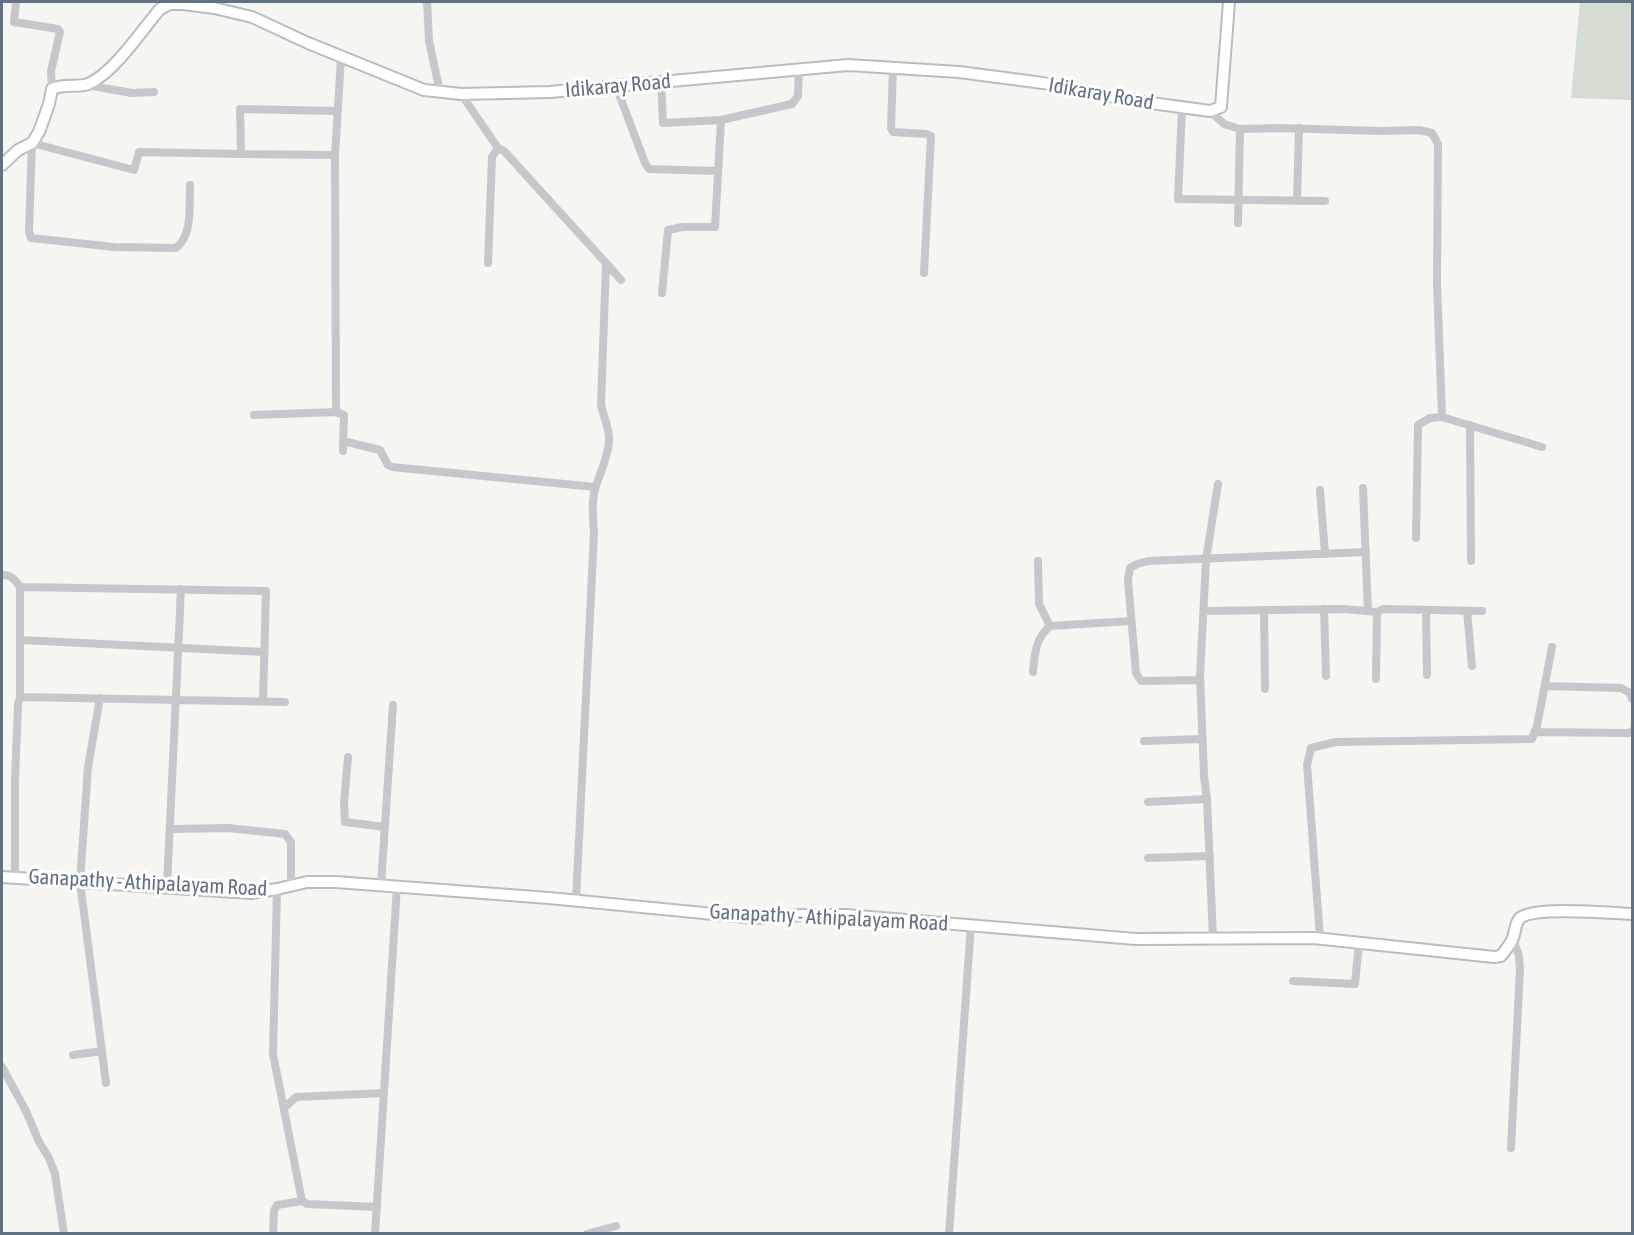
<!DOCTYPE html>
<html>
<head>
<meta charset="utf-8">
<style>
	body { margin:0 }
	#map { position:relative; width:1634px; height:1235px; overflow:hidden; background:#f5f6f1; font-family:"Asap Condensed",sans-serif }
	canvas { display:block }
	.frame { position:absolute; inset:0; border:3px solid #637184; pointer-events:none }
</style>
</head>
<body>
<div id="map">
<canvas width="1634" height="1235"></canvas>
<div class="frame"></div>
</div>
<script>
const ctx = document.querySelector('canvas').getContext('2d');
ctx.lineJoin = 'round';
function paint(path, color) { ctx.fillStyle = color; ctx.fill(path, 'evenodd'); }
function stroke(path, color, width, dash) { ctx.strokeStyle = color; ctx.lineWidth = width; ctx.lineCap = dash ? 'butt' : 'round'; ctx.setLineDash(dash || []); ctx.stroke(path); }
function drawText(font, color, halo, rows, align = 'center') {
  ctx.font = font + ' "Asap Condensed",sans-serif'; ctx.lineWidth = 6; ctx.setLineDash([]); ctx.textBaseline = 'middle'; ctx.strokeStyle = halo; ctx.fillStyle = color; for (const [text, x, y, turn = 0] of rows) {
    ctx.save(); ctx.translate(x, y); ctx.rotate((+turn || 0) * Math.PI / 180); ctx.textAlign = isNaN(turn) ? turn : align; if (halo) ctx.strokeText(text, 0, 0); ctx.fillText(text, 0, 0); ctx.restore();
  }
}
paint(new Path2D(`
	M 1580,2 L 1632,2 L 1631,100 L 1571,98 Z`), '#d5ddd2');
const secondary = new Path2D(`
	M 2,165 L 18,150 L 32,143 L 39,132 L 49,104 L 52,89 C 64,83 77,88 88,84 C 114,73 141,31 160,9 L 170,4 L 183,4 L 214,8 L 252,17 L 308,43 L 424,90 L 461,94 L 550,92 L 848,65 L 959,72 L 1043,83 L 1129,100 L 1210,111 L 1221,107 L 1229,2
	M 2,877 L 251,893 L 277,889 L 307,882 L 336,882 L 549,898 L 755,918 L 804,915 L 846,915 L 1136,939 L 1314,938 L 1494,957 L 1501,956 C 1505,951 1509,946 1512,940 C 1516,933 1514,924 1520,918 C 1534,906 1611,913 1632,914`);
stroke(secondary, '#b9bcc1', 14);
stroke(new Path2D(`
	M 16,2 L 14,22 L 58,29 L 60,32 L 51,71 L 52,89
	M 427,2 L 429,41 L 440,92
	M 893,67 L 891,128 L 893,132 L 927,134 L 931,136 L 924,273
	M 661,81 L 663,123 L 721,120 L 792,104 L 798,96 L 799,69
	M 86,85 L 132,93 L 154,92
	M 616,86 L 645,163 L 649,169 L 717,171
	M 461,94 L 498,148 L 504,151 L 606,263
	M 1182,107 L 1178,199 L 1325,201
	M 1210,111 L 1224,124 L 1240,129 L 1278,128 L 1381,131 L 1419,130 L 1432,133 L 1438,144 L 1437,284 L 1442,417 L 1542,447
	M 335,155 L 241,154 L 240,109 L 336,111
	M 190,185 C 189,205 193,235 176,248 L 114,247 L 31,238 L 29,232 L 32,143 L 134,170 L 139,152 L 241,154
	M 1297,201 L 1299,128
	M 1238,223 L 1240,129
	M 488,263 L 492,157 L 498,148
	M 662,293 L 668,230 L 682,227 L 715,227 L 721,120
	M 336,412 L 335,155 L 341,58
	M 254,415 L 336,412 L 344,415 L 343,451
	M 1470,425 L 1471,561
	M 343,441 L 380,450 L 388,465 L 392,467 L 595,487
	M 1363,488 L 1368,611
	M 1320,490 L 1325,554
	M 1416,538 L 1418,425 L 1430,418 L 1442,417
	M 1038,561 L 1039,604 L 1050,626 L 1131,621
	M 2,575 C 11,574 15,580 20,587 L 20,697 L 18,704 L 15,781 L 15,877
	M 20,587 L 266,591 L 263,702
	M 1324,609 L 1326,676
	M 1264,610 L 1265,689
	M 1426,610 L 1427,675
	M 1204,611 L 1344,609 L 1377,612 L 1383,609 L 1482,611
	M 1467,611 L 1472,666
	M 21,640 L 264,652
	M 1033,672 C 1035,654 1035,639 1050,626
	M 1376,679 L 1377,612
	M 1200,680 L 1141,681 L 1136,673 L 1128,580 L 1130,568 L 1137,564 L 1148,561 L 1366,552
	M 1545,686 L 1621,688 L 1630,693 L 1632,699
	M 20,697 L 285,702
	M 100,698 L 88,767 L 80,882 L 106,1083
	M 1535,732 L 1629,733 L 1632,731
	M 1144,741 L 1203,739
	M 348,757 L 344,803 L 345,822 L 385,827
	M 1148,802 L 1207,799
	M 170,829 L 228,828 L 285,834 L 291,842 L 291,886
	M 1148,858 L 1210,856
	M 381,885 L 393,705
	M 167,887 L 181,589
	M 277,889 L 273,1054 L 302,1201
	M 576,900 L 594,533 C 593,518 591,501 596,486 C 601,471 608,457 609,441 C 610,428 603,417 601,404 L 606,263 L 621,280
	M 1213,938 L 1207,799 L 1204,776 L 1200,676 L 1206,560 L 1218,484
	M 1320,938 L 1307,765 L 1311,748 L 1335,742 L 1532,739 L 1537,726 L 1552,647
	M 1293,981 L 1355,984 L 1359,942
	M 73,1055 L 102,1051
	M 2,1067 L 26,1111 L 39,1142 L 49,1158 L 55,1174 L 64,1234
	M 284,1108 L 296,1097 L 384,1093
	M 1511,1148 L 1520,968 L 1519,956 L 1513,939
	M 273,1234 L 274,1211 L 277,1205 L 302,1201 L 307,1204 L 377,1207
	M 375,1234 L 397,886
	M 587,1234 L 616,1226
	M 949,1234 L 971,925`), '#c5c7cb', 8);
stroke(secondary, '#fff', 10);
drawText('21px', '#637184', '#fff', [
	["Idikaray Road",618,86,-5],
	["Idikaray Road",1101,94,10],
	["Ganapathy - Athipalayam Road",148,883,3],
	["Ganapathy - Athipalayam Road",829,918,3]
]);
</script>
</body>
</html>
